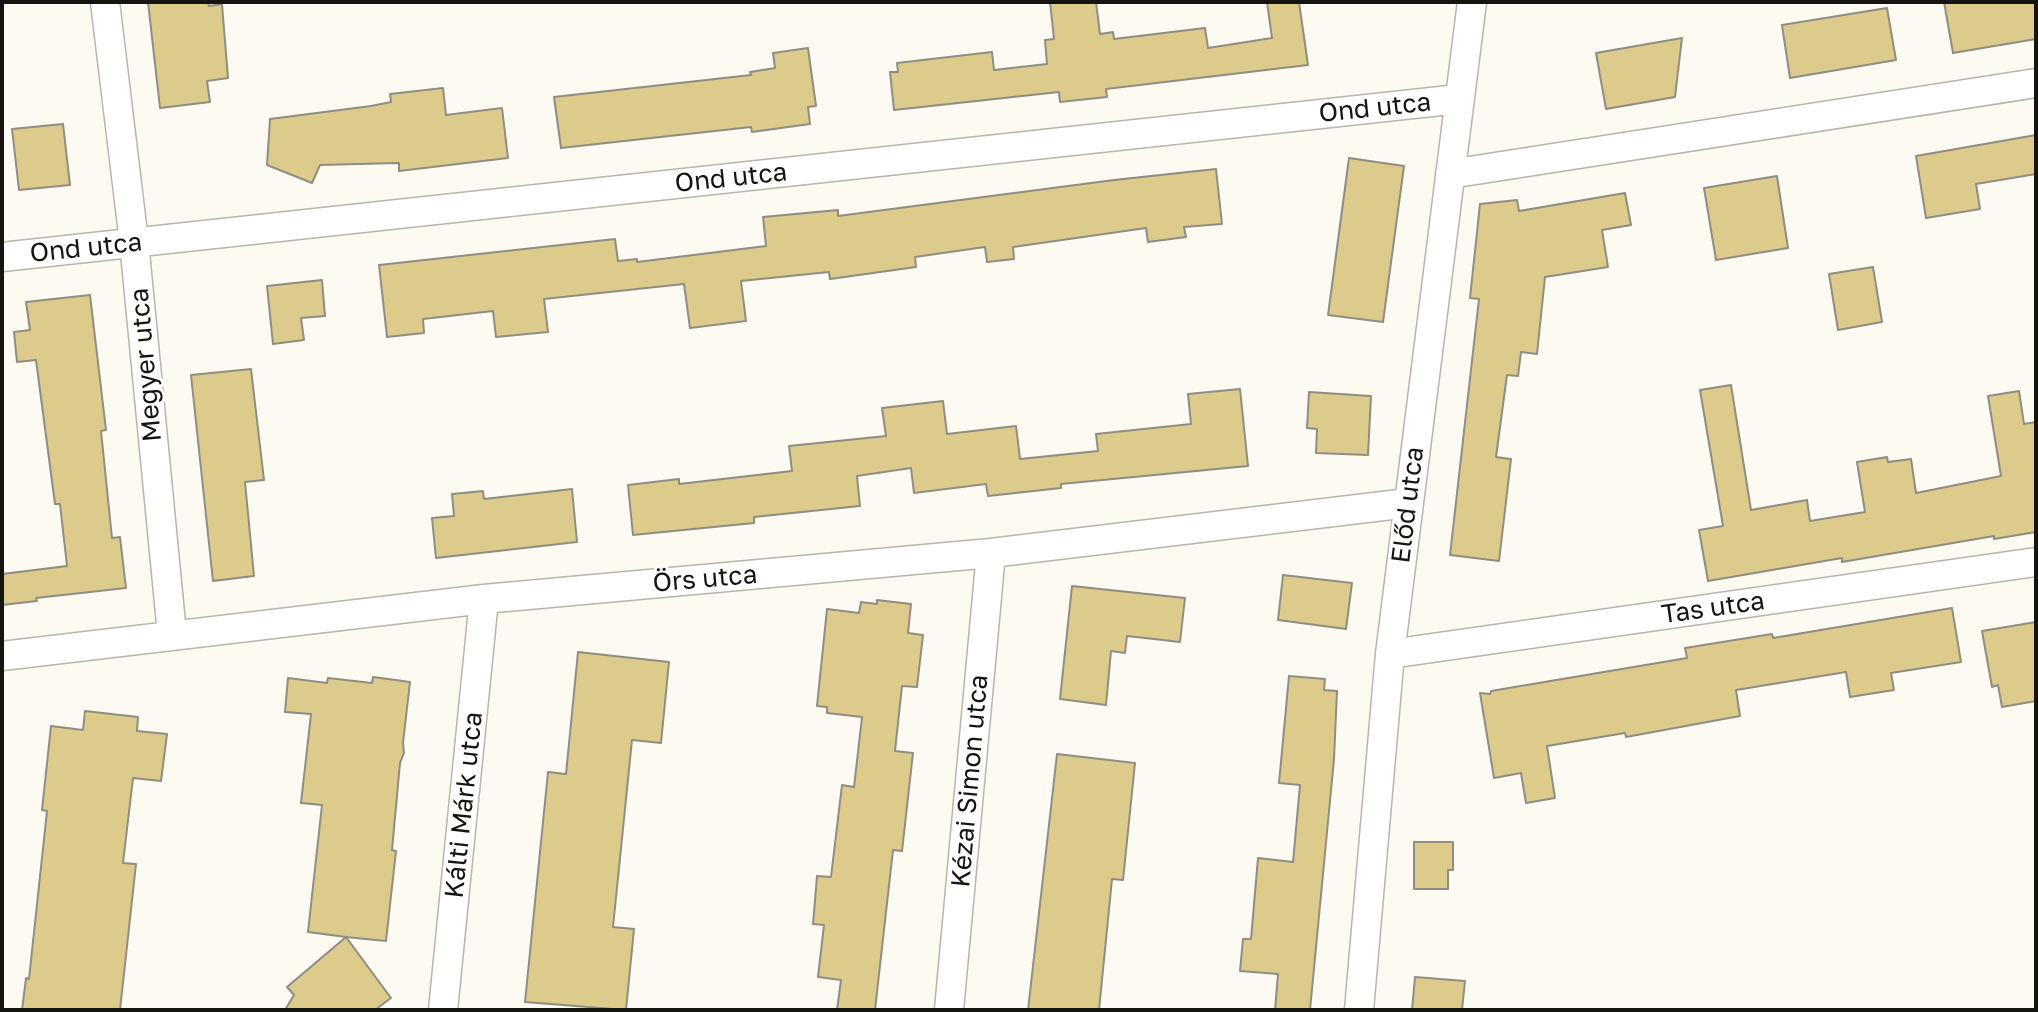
<!DOCTYPE html>
<html>
<head>
<meta charset="utf-8">
<style>
	body { margin:0 }
	#map { position:relative; width:2038px; height:1012px; overflow:hidden; background:#fdfbf1; font-family:"Golos Text",sans-serif }
	canvas { display:block }
	.frame { position:absolute; inset:0; border:4px solid #151410; pointer-events:none }
</style>
</head>
<body>
<div id="map">
<canvas width="2038" height="1012"></canvas>
<div class="frame"></div>
</div>
<script>
const ctx = document.querySelector('canvas').getContext('2d');
ctx.lineJoin = 'round';
function paint(path, color) { ctx.fillStyle = color; ctx.fill(path, 'evenodd'); }
function stroke(path, color, width, dash) { ctx.strokeStyle = color; ctx.lineWidth = width; ctx.lineCap = dash ? 'butt' : 'round'; ctx.setLineDash(dash || []); ctx.stroke(path); }
function drawText(font, color, halo, rows, align = 'center') {
  ctx.font = font + ' "Golos Text",sans-serif'; ctx.lineWidth = 6; ctx.setLineDash([]); ctx.textBaseline = 'middle'; ctx.strokeStyle = halo; ctx.fillStyle = color; for (const [text, x, y, turn = 0] of rows) {
    ctx.save(); ctx.translate(x, y); ctx.rotate((+turn || 0) * Math.PI / 180); ctx.textAlign = isNaN(turn) ? turn : align; if (halo) ctx.strokeText(text, 0, 0); ctx.fillText(text, 0, 0); ctx.restore();
  }
}
const building = new Path2D(`
	M 148,2 L 208,2 L 209,6 L 222,4 L 228,78 L 207,81 L 210,102 L 160,108 Z
	M 1050,2 L 1096,2 L 1100,34 L 1113,32 L 1114,39 L 1205,28 L 1208,48 L 1272,38 L 1267,2 L 1299,2 L 1308,65 L 1106,89 L 1107,97 L 1060,102 L 1059,92 L 894,110 L 890,72 L 898,72 L 897,63 L 992,52 L 994,70 L 1047,64 L 1045,40 L 1054,39 Z
	M 1944,2 L 2036,2 L 2036,39 L 1953,53 Z
	M 1887,8 L 1896,60 L 1790,78 L 1782,25 Z
	M 1682,38 L 1675,97 L 1606,109 L 1596,53 Z
	M 808,48 L 816,106 L 808,107 L 810,124 L 752,132 L 751,127 L 561,148 L 554,97 L 751,75 L 750,72 L 775,68 L 773,53 Z
	M 443,88 L 446,115 L 502,108 L 508,158 L 399,171 L 399,163 L 320,165 L 312,183 L 267,165 L 270,119 L 371,106 L 391,102 L 390,94 Z
	M 63,124 L 70,185 L 19,190 L 12,129 Z
	M 2036,135 L 2036,174 L 1976,184 L 1980,209 L 1926,218 L 1916,156 Z
	M 1349,158 L 1404,166 L 1383,322 L 1328,315 Z
	M 1216,169 L 1222,224 L 1184,227 L 1186,237 L 1148,242 L 1146,228 L 1013,247 L 1014,259 L 987,262 L 985,247 L 915,257 L 916,267 L 830,279 L 829,272 L 741,281 L 746,321 L 690,328 L 684,284 L 544,299 L 548,332 L 496,337 L 493,311 L 423,319 L 424,333 L 387,337 L 379,265 L 615,239 L 618,261 L 637,259 L 637,262 L 766,246 L 763,217 L 838,210 L 838,216 L 1114,180 Z
	M 1777,176 L 1788,248 L 1716,260 L 1704,188 Z
	M 1625,193 L 1631,225 L 1602,230 L 1608,267 L 1545,277 L 1537,354 L 1521,352 L 1518,376 L 1507,375 L 1496,457 L 1511,459 L 1499,561 L 1450,555 L 1479,299 L 1470,298 L 1480,204 L 1517,200 L 1519,211 Z
	M 1873,267 L 1882,322 L 1838,330 L 1829,274 Z
	M 322,280 L 325,316 L 301,318 L 304,340 L 273,344 L 267,286 Z
	M 90,295 L 106,430 L 101,431 L 112,538 L 120,537 L 126,588 L 36,598 L 37,601 L 2,605 L 2,574 L 67,566 L 60,504 L 55,504 L 36,360 L 17,362 L 14,332 L 30,330 L 26,302 Z
	M 251,369 L 264,480 L 245,482 L 254,576 L 213,581 L 191,375 Z
	M 1731,385 L 1751,510 L 1807,500 L 1810,521 L 1865,512 L 1857,462 L 1887,457 L 1888,462 L 1911,459 L 1916,493 L 2001,476 L 1988,396 L 2019,391 L 2024,424 L 2036,422 L 2036,532 L 1994,539 L 1994,536 L 1842,562 L 1842,558 L 1708,581 L 1699,530 L 1723,526 L 1700,390 Z
	M 1240,389 L 1248,466 L 1061,484 L 1061,488 L 988,496 L 986,484 L 914,493 L 911,468 L 857,476 L 860,506 L 754,517 L 754,523 L 633,535 L 628,485 L 679,479 L 679,484 L 792,471 L 789,446 L 886,436 L 882,408 L 943,401 L 947,434 L 1016,426 L 1020,459 L 1098,451 L 1096,434 L 1191,424 L 1188,394 Z
	M 1309,392 L 1371,396 L 1368,455 L 1316,453 L 1317,429 L 1307,428 Z
	M 572,489 L 577,542 L 436,558 L 432,518 L 454,516 L 452,494 L 483,491 L 484,499 Z
	M 1283,575 L 1352,583 L 1346,629 L 1278,620 Z
	M 1072,586 L 1185,598 L 1180,642 L 1127,636 L 1125,653 L 1111,651 L 1106,705 L 1060,699 Z
	M 877,600 L 911,604 L 908,633 L 923,635 L 917,687 L 902,686 L 895,751 L 913,753 L 902,851 L 893,850 L 875,1010 L 837,1010 L 841,980 L 818,977 L 824,925 L 813,924 L 817,876 L 831,877 L 842,785 L 854,787 L 862,717 L 827,713 L 827,707 L 817,706 L 827,609 L 859,613 L 861,602 L 877,604 Z
	M 1952,608 L 1961,662 L 1891,673 L 1894,690 L 1850,697 L 1846,672 L 1736,690 L 1740,716 L 1626,737 L 1625,733 L 1547,746 L 1555,798 L 1526,803 L 1521,773 L 1494,778 L 1480,693 L 1490,694 L 1491,691 L 1687,658 L 1685,648 L 1772,634 L 1773,638 Z
	M 2036,622 L 2036,701 L 2002,707 L 1998,685 L 1992,687 L 1982,631 Z
	M 578,652 L 669,662 L 661,743 L 632,740 L 613,927 L 634,929 L 626,1010 L 525,1002 L 548,772 L 566,774 Z
	M 1289,676 L 1325,679 L 1324,690 L 1337,691 L 1334,759 L 1310,1010 L 1275,1010 L 1278,974 L 1240,971 L 1243,939 L 1251,939 L 1258,858 L 1293,862 L 1300,785 L 1279,783 Z
	M 373,677 L 410,682 L 403,743 L 404,753 L 400,763 L 392,850 L 396,851 L 386,941 L 346,937 L 391,998 L 375,1010 L 285,1010 L 294,995 L 287,987 L 346,937 L 308,932 L 322,805 L 301,803 L 311,714 L 285,712 L 288,678 L 327,683 L 328,678 L 372,683 Z
	M 85,711 L 138,717 L 137,731 L 167,734 L 161,781 L 133,778 L 123,863 L 136,864 L 120,1010 L 22,1010 L 26,978 L 29,979 L 47,811 L 42,810 L 51,726 L 83,730 Z
	M 1057,754 L 1135,763 L 1123,880 L 1112,879 L 1099,1010 L 1028,1010 Z
	M 1414,842 L 1453,842 L 1453,870 L 1448,870 L 1448,889 L 1414,889 Z
	M 1415,977 L 1465,981 L 1462,1010 L 1412,1010 Z`);
paint(building, '#ddcb8c');
stroke(building, '#8f8d84', 2);
const street = new Path2D(`
	M 105,2 L 134,242 L 172,634
	M 1450,174 L 2036,83
	M 2,257 L 1459,99
	M 1390,654 L 2036,562
	M 2,656 L 484,599 L 991,553 L 1408,503
	M 443,1010 L 484,599
	M 949,1010 L 991,553
	M 1359,1010 L 1390,654 L 1472,2`);
stroke(street, '#b8b5ac', 31);
stroke(street, '#fff', 28);
drawText('26px', '#151410', '#fff', [
	["Ond utca",1375,108,-6],
	["Ond utca",731,178,-6],
	["Ond utca",86,248,-6],
	["Megyer utca",146,365,-95],
	["Előd utca",1408,505,-83],
	["Örs utca",705,579,-5],
	["Tas utca",1713,608,-8],
	["Kézai Simon utca",970,781,-85],
	["Kálti Márk utca",464,805,-84]
]);
</script>
</body>
</html>
